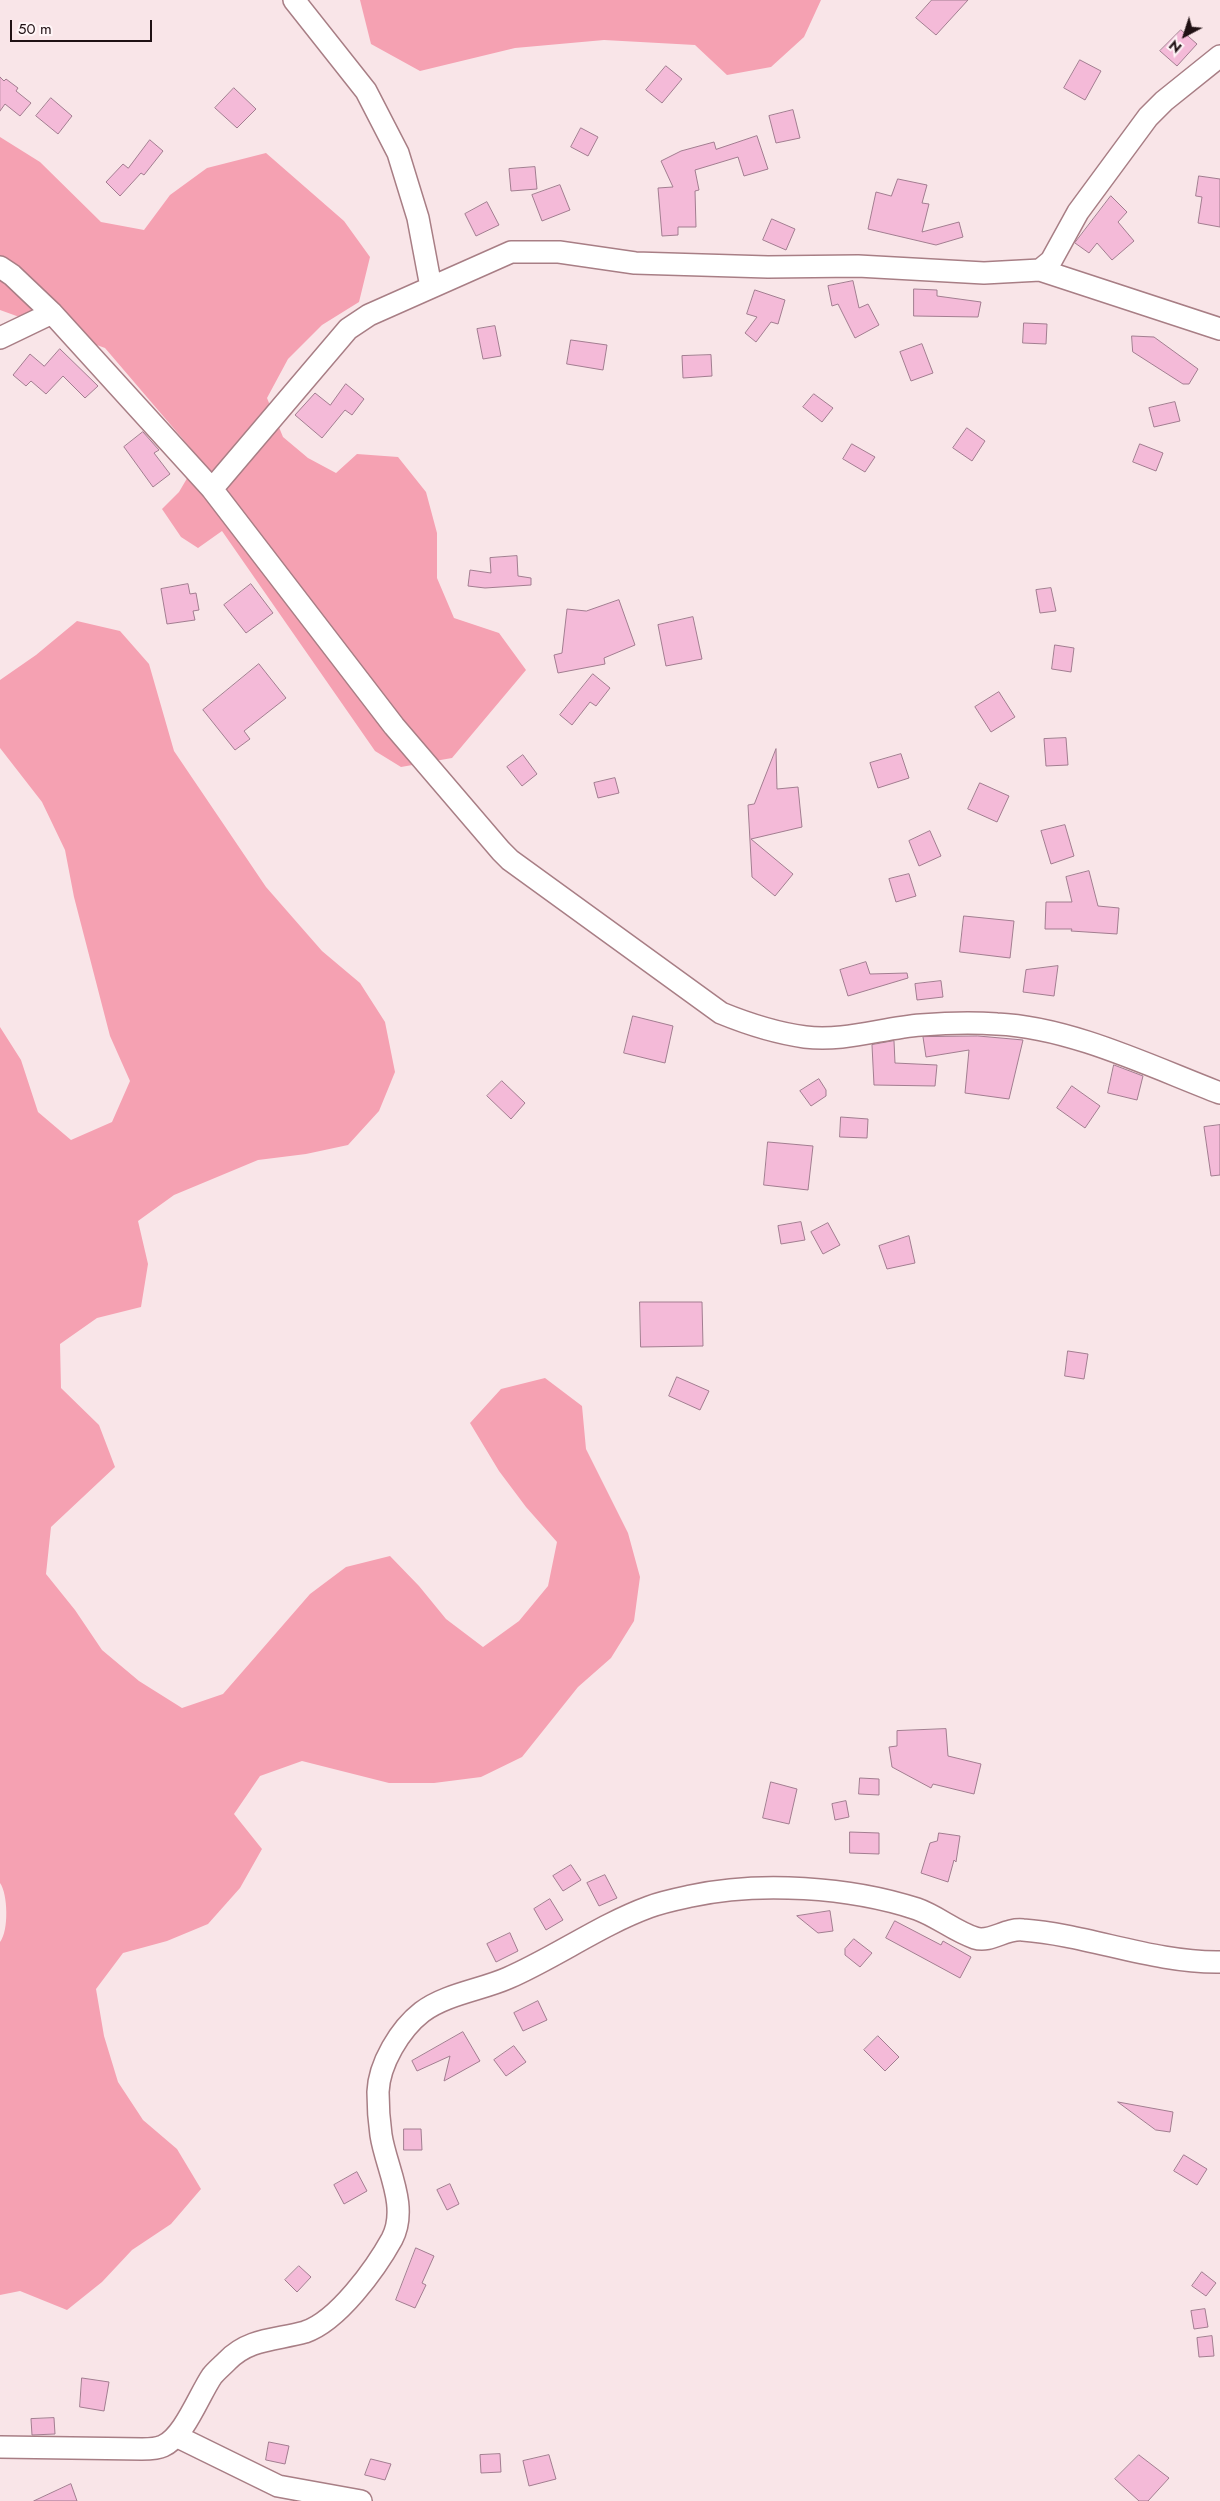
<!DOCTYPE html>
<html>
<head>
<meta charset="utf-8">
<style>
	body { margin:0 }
	#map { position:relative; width:1220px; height:2501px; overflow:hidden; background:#f9e5e8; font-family:Jost,sans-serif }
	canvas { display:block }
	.north { position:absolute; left:1160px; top:10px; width:50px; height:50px; -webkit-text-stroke:4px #fff5f7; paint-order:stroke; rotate:220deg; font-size:14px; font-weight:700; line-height:20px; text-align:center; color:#201114 }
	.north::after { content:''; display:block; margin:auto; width:18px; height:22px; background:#201114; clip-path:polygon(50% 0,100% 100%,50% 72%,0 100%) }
	.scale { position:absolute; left:10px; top:20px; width:142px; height:22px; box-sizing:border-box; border:2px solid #201114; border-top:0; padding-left:6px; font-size:15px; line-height:18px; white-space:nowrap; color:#201114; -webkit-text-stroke:4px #fff5f7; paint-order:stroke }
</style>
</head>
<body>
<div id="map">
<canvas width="1220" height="2501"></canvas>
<div class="north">N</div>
<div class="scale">50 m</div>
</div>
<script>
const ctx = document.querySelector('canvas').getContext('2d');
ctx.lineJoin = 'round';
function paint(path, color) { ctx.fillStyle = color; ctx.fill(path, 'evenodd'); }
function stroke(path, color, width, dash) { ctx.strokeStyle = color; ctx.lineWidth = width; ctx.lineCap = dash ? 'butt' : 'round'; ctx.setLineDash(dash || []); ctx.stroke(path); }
paint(new Path2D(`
	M 360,0 L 821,0 L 804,37 L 771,67 L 727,75 L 695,45 L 604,40 L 515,48 L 420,71 L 371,44 Z
	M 0,137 L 40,162 L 101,222 L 144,230 L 170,195 L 207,168 L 266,153 L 344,221 L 370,257 L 359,302 L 322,325 L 288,359 L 267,398 L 283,437 L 308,458 L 336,473 L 357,454 L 398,457 L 426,492 L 437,533 L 437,578 L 454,618 L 499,633 L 526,670 L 452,758 L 401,767 L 375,751 L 222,531 L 198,548 L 181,537 L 162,509 L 179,492 L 199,458 L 105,348 L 0,310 Z
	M 77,621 L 120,631 L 149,664 L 174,751 L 266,887 L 322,951 L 360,983 L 385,1022 L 395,1072 L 379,1111 L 348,1145 L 306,1154 L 258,1160 L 174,1195 L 138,1221 L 148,1264 L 141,1307 L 97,1318 L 60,1344 L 61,1388 L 99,1425 L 115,1467 L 51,1527 L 46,1574 L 75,1610 L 102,1650 L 139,1681 L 182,1708 L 223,1694 L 310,1594 L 346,1567 L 390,1556 L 419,1586 L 446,1619 L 483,1647 L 519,1621 L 548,1586 L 557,1542 L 526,1507 L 499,1471 L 470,1423 L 501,1389 L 545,1378 L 582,1406 L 586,1449 L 628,1533 L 640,1577 L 634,1621 L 611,1658 L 578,1687 L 522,1757 L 481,1777 L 434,1783 L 389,1783 L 302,1761 L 260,1776 L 234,1814 L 262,1849 L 240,1888 L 208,1924 L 167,1941 L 123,1953 L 96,1989 L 104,2036 L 118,2082 L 143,2120 L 177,2149 L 201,2189 L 171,2224 L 132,2250 L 102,2282 L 67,2310 L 20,2291 L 0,2295 L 0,1942 C 9,1931 8,1894 0,1883 L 0,1027 L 21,1060 L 38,1112 L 71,1140 L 112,1122 L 130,1081 L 110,1036 L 74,897 L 65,850 L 42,802 L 0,748 L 0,680 L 36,655 Z`), '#f5a1b2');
const building = new Path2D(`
	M 932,0 L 968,0 L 936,35 L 916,18 Z
	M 1181,30 L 1197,44 L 1177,66 L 1160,51 Z
	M 1080,60 L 1101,71 L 1085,100 L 1064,88 Z
	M 666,66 L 682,79 L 662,103 L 646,90 Z
	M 0,77 L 4,81 L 6,79 L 18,88 L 16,91 L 31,103 L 20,116 L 5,104 L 0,111 Z
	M 234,88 L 256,109 L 237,128 L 215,108 Z
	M 51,98 L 72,116 L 58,134 L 36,116 Z
	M 793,110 L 800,138 L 776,143 L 769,116 Z
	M 581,128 L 598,137 L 588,156 L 571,147 Z
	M 757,136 L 768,169 L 744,176 L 738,157 L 695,170 L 699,190 L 695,191 L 696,227 L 678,227 L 678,235 L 662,236 L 658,188 L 673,187 L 661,161 L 681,151 L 714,142 L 716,149 Z
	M 150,140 L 163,151 L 144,175 L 141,173 L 120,196 L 106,182 L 123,164 L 128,168 Z
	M 535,167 L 537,189 L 511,191 L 509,169 Z
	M 1199,176 L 1220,179 L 1220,227 L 1198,223 L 1202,197 L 1196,196 Z
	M 898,179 L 927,185 L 922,203 L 929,204 L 922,232 L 959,222 L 963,237 L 936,245 L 868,229 L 876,192 L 891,196 Z
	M 560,185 L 570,210 L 542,221 L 532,195 Z
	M 1111,196 L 1127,212 L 1118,222 L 1134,241 L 1112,260 L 1097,243 L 1089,253 L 1075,243 Z
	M 487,202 L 499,225 L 476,236 L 465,214 Z
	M 772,219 L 795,229 L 786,250 L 763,240 Z
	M 853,281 L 859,308 L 868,304 L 879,325 L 855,338 L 838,304 L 832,306 L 828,286 Z
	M 914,289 L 937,290 L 937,296 L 981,302 L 978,317 L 914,316 Z
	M 755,290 L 785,300 L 778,324 L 771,322 L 756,342 L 745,333 L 757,317 L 747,314 Z
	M 1024,323 L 1047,324 L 1046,344 L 1023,343 Z
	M 495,326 L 501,356 L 483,359 L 477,329 Z
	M 1132,336 L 1154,337 L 1198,369 L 1189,384 L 1183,384 L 1133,352 Z
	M 571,340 L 607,345 L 603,370 L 567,364 Z
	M 922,344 L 933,373 L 911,381 L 900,352 Z
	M 60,349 L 98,386 L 85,398 L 63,376 L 46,394 L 31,381 L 26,386 L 13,375 L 30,354 L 44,366 Z
	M 711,355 L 712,376 L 683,378 L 682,356 Z
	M 346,384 L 364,399 L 352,415 L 345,410 L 322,438 L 295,415 L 315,393 L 330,405 Z
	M 814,394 L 833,408 L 822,422 L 803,407 Z
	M 1175,402 L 1180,421 L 1154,427 L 1149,408 Z
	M 967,428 L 985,441 L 972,461 L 953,448 Z
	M 143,432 L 159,450 L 154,453 L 170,474 L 153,487 L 124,447 Z
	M 852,444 L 875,457 L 865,472 L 843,459 Z
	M 1140,444 L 1163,453 L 1156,471 L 1133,462 Z
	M 517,556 L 518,576 L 531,578 L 531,585 L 485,588 L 468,586 L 470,570 L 491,573 L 490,558 Z
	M 188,584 L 190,594 L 196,593 L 199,610 L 193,611 L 195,620 L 167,624 L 161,589 Z
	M 251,584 L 273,613 L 246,633 L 224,605 Z
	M 1051,588 L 1056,611 L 1040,613 L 1036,590 Z
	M 619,600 L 635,645 L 604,658 L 605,664 L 558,673 L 554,655 L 562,653 L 567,609 L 586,611 Z
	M 693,617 L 702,659 L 666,666 L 658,625 Z
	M 1055,645 L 1074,648 L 1071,672 L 1052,669 Z
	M 259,664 L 286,698 L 244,731 L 250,739 L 235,750 L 203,710 Z
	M 593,674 L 610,688 L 596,706 L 590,702 L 572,725 L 560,715 Z
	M 999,692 L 1015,717 L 991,732 L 975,707 Z
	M 1066,738 L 1068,765 L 1046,766 L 1044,739 Z
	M 776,749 L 777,789 L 798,787 L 802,827 L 751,839 L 793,874 L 775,896 L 752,877 L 748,805 L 754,804 Z
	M 901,754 L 909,778 L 878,788 L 870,763 Z
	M 523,755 L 537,774 L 522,786 L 507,767 Z
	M 615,778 L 619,793 L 598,798 L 594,783 Z
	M 980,783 L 1009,796 L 997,822 L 968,809 Z
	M 1065,825 L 1074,856 L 1051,864 L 1041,831 Z
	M 930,831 L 941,856 L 919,866 L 909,841 Z
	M 1089,871 L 1098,906 L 1119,908 L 1117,934 L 1071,931 L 1072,929 L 1045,929 L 1046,902 L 1072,902 L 1066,877 Z
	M 909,874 L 916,896 L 896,902 L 889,879 Z
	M 964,916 L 1014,921 L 1010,958 L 960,952 Z
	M 866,962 L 870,974 L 907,973 L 908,978 L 848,996 L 840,970 Z
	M 1058,966 L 1054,996 L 1023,992 L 1026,970 Z
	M 941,981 L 943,997 L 917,1000 L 915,984 Z
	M 633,1016 L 673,1026 L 665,1063 L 624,1053 Z
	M 978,1036 L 1023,1040 L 1009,1099 L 965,1093 L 969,1050 L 926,1057 L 923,1037 Z
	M 894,1041 L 895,1063 L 937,1065 L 935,1086 L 874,1085 L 872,1045 Z
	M 1114,1065 L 1143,1076 L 1137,1100 L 1108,1093 Z
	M 819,1079 L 826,1090 L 826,1096 L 811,1106 L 800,1091 Z
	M 502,1081 L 525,1103 L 511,1119 L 487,1096 Z
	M 1072,1086 L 1100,1106 L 1085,1128 L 1057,1108 Z
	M 841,1117 L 868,1119 L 867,1138 L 840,1137 Z
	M 1220,1125 L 1220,1175 L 1211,1176 L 1204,1127 Z
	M 768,1142 L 813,1146 L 808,1190 L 764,1185 Z
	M 801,1222 L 805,1240 L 781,1244 L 778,1226 Z
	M 828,1223 L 840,1245 L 823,1254 L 811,1232 Z
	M 909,1236 L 915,1263 L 887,1269 L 879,1246 Z
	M 640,1302 L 702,1302 L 703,1346 L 641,1347 Z
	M 1068,1351 L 1088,1354 L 1084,1379 L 1065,1376 Z
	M 677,1377 L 709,1391 L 700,1410 L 669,1396 Z
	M 946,1729 L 948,1756 L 981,1764 L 974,1794 L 933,1784 L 931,1788 L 892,1767 L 889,1747 L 897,1746 L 897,1731 Z
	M 860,1778 L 879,1779 L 879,1795 L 859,1794 Z
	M 771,1782 L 797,1789 L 789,1824 L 763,1818 Z
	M 846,1801 L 849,1817 L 835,1820 L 832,1804 Z
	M 850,1832 L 879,1833 L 879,1854 L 850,1853 Z
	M 939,1833 L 960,1836 L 956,1862 L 954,1860 L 948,1882 L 921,1873 L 930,1843 L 937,1841 Z
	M 571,1865 L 581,1880 L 563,1891 L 553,1876 Z
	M 605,1875 L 617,1898 L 599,1906 L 587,1883 Z
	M 550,1899 L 563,1920 L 546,1930 L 534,1909 Z
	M 830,1911 L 833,1931 L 818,1933 L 797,1916 Z
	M 895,1921 L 941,1945 L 943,1941 L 971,1957 L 960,1978 L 886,1938 Z
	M 510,1933 L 518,1951 L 496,1962 L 487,1944 Z
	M 854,1939 L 872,1953 L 860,1967 L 845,1955 L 845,1949 Z
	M 538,2001 L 547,2020 L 523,2031 L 514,2013 Z
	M 463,2032 L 480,2061 L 444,2081 L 450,2056 L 417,2071 L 412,2061 Z
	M 878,2036 L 899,2057 L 885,2071 L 864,2050 Z
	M 514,2046 L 526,2062 L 506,2076 L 494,2060 Z
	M 1118,2102 L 1173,2112 L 1170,2132 L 1156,2130 Z
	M 404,2129 L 421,2129 L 422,2150 L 404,2150 Z
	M 1184,2155 L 1207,2169 L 1197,2185 L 1174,2171 Z
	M 357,2172 L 367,2191 L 344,2204 L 334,2185 Z
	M 450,2184 L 459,2204 L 447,2210 L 437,2190 Z
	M 416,2248 L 434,2256 L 422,2283 L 426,2285 L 415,2308 L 396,2300 Z
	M 299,2266 L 311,2277 L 297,2292 L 285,2280 Z
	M 1202,2272 L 1216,2283 L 1206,2296 L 1192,2286 Z
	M 1205,2309 L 1208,2327 L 1194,2329 L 1191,2311 Z
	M 1212,2336 L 1214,2356 L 1199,2357 L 1197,2338 Z
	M 82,2378 L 109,2382 L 104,2411 L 80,2407 Z
	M 54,2418 L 55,2434 L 32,2435 L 31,2419 Z
	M 269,2442 L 289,2446 L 285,2464 L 266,2460 Z
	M 500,2454 L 501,2472 L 481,2473 L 480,2455 Z
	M 549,2455 L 556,2479 L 529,2486 L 523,2461 Z
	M 1139,2455 L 1169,2478 L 1148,2501 L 1139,2501 L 1115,2479 Z
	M 371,2459 L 391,2464 L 385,2480 L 365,2475 Z
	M 71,2484 L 77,2501 L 34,2501 Z`);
paint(building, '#f4bad8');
stroke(building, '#a27d90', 1);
const minor = new Path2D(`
	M 294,0 L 366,91 L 398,153 L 418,218 L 431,287
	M 0,267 L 12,275 L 52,313 L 212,489 L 394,726 L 501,851 L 510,860 L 721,1013 C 748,1024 776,1033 805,1037 C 844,1042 882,1028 921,1025 C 945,1023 972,1022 997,1024 C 1070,1027 1152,1067 1220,1093
	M 1040,270 L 1220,329
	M 0,338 L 52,313
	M 212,489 L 348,329 L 369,315 L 511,252 L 559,252 L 635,263 L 768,267 L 858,266 L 984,273 L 1040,270 L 1051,261 L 1078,212 L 1148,117 L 1164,101 L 1220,56
	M 176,2436 L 278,2486 L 361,2501
	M 0,2447 L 142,2449 C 149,2449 157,2449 163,2446 C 184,2437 199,2395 212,2376 C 216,2371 222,2366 227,2361 C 249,2338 277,2340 305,2332 C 338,2321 376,2268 392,2239 C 409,2206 386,2168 381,2135 C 379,2121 378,2105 378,2092 C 379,2064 400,2029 422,2012 C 446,1994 481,1990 508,1978 C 556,1957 600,1925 649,1907 C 662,1902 677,1899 691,1896 C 759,1881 850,1887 917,1909 C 937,1916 954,1931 975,1938 C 991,1943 1005,1928 1023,1930 C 1089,1935 1153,1963 1220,1962`);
stroke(minor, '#a87e85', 24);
stroke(minor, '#fff', 21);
</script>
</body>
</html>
